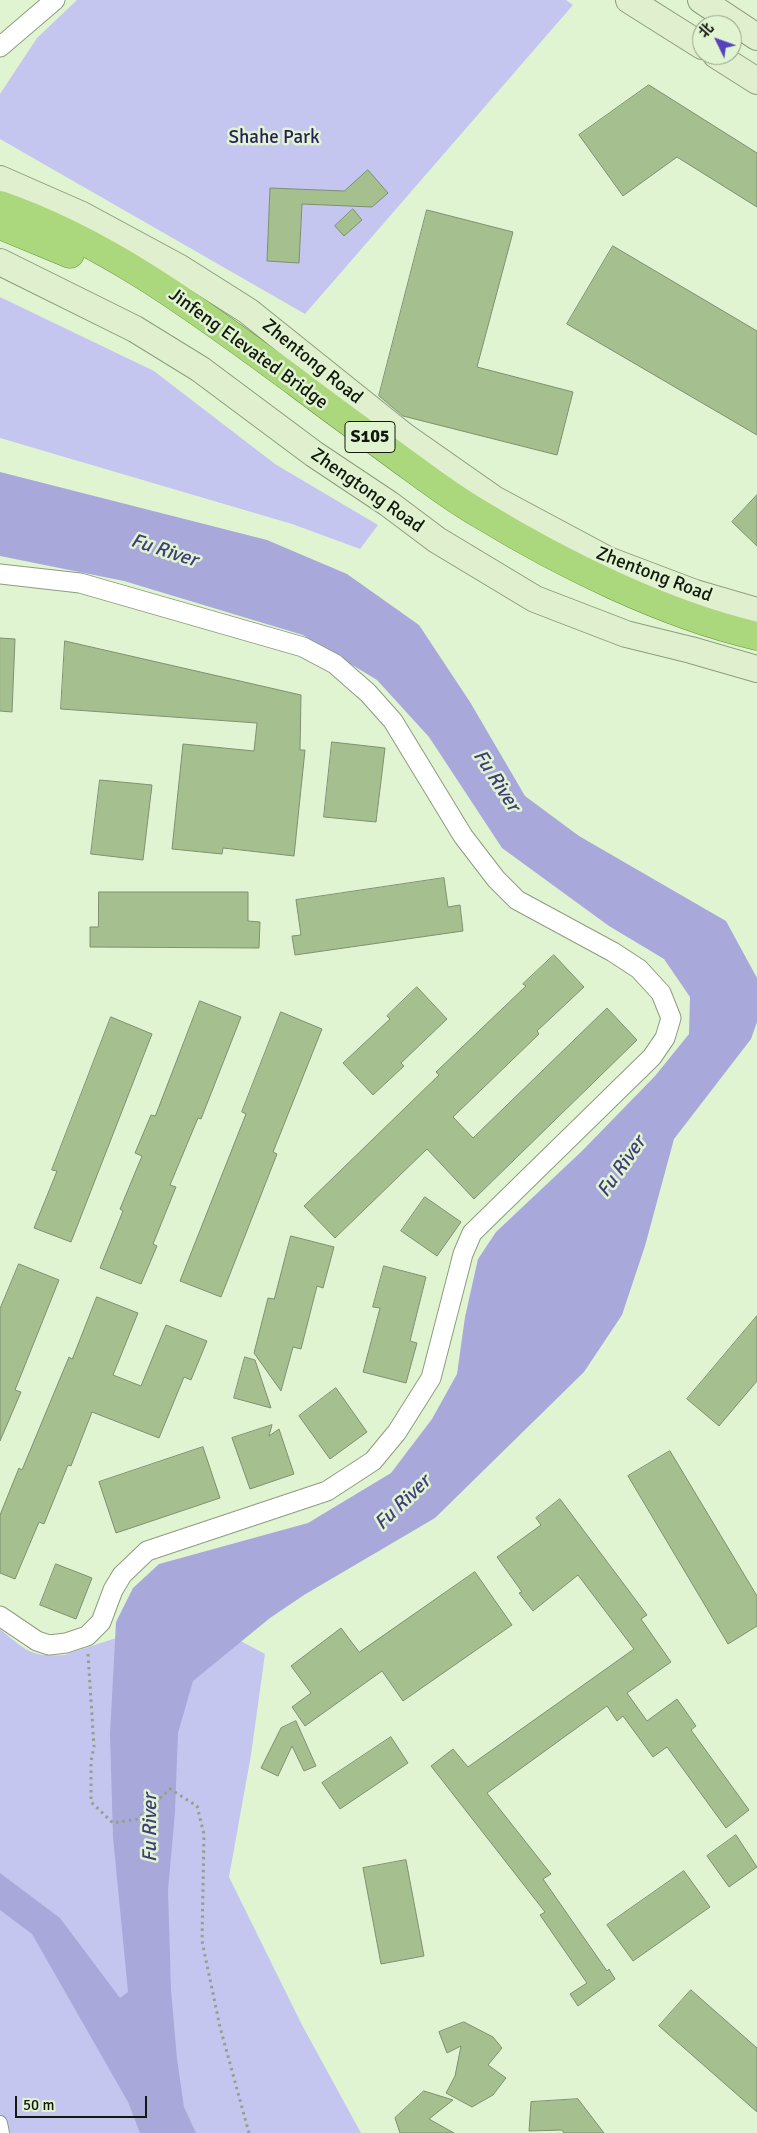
<!DOCTYPE html>
<html>
<head>
<meta charset="utf-8">
<style>
	body { margin:0 }
	#map { position:relative; width:757px; height:2133px; overflow:hidden; background:#e1f4d2; font-family:Signika,"Noto Sans SC",sans-serif }
	canvas { display:block }
	.north { position:absolute; left:692px; top:15px; width:50px; height:50px; box-sizing:border-box; background:#e1f4d2; border:1px solid #8f9c83; border-radius:50%; rotate:312deg; font-size:14px; font-weight:700; line-height:20px; text-align:center; color:#13190d }
	.north::after { content:''; display:block; margin:auto; width:18px; height:22px; background:#5643bb; clip-path:polygon(50% 0,100% 100%,50% 72%,0 100%) }
	.scale { position:absolute; left:15px; top:2096px; width:132px; height:22px; box-sizing:border-box; border:2px solid #13190d; border-top:0; padding-left:6px; font-size:15px; line-height:18px; white-space:nowrap; color:#13190d; -webkit-text-stroke:4px #e1f4d2; paint-order:stroke }
</style>
</head>
<body>
<div id="map">
<canvas width="757" height="2133"></canvas>
<div class="north">北</div>
<div class="scale">50 m</div>
</div>
<script>
const ctx = document.querySelector('canvas').getContext('2d');
ctx.lineJoin = 'round';
function paint(path, color) { ctx.fillStyle = color; ctx.fill(path, 'evenodd'); }
function stroke(path, color, width, dash) { ctx.strokeStyle = color; ctx.lineWidth = width; ctx.lineCap = dash ? 'butt' : 'round'; ctx.setLineDash(dash || []); ctx.stroke(path); }
function drawText(font, color, halo, rows, align = 'center') {
  ctx.font = font + ' Signika,sans-serif'; ctx.lineWidth = 5; ctx.setLineDash([]); ctx.textBaseline = 'middle'; ctx.strokeStyle = halo; ctx.fillStyle = color; for (const [text, x, y, turn = 0] of rows) {
    ctx.save(); ctx.translate(x, y); ctx.rotate((+turn || 0) * Math.PI / 180); ctx.textAlign = isNaN(turn) ? turn : align; if (halo) ctx.strokeText(text, 0, 0); ctx.fillText(text, 0, 0); ctx.restore();
  }
}
paint(new Path2D(`
	M 77,0 L 566,0 L 573,5 L 305,314 L 0,139 L 0,94 L 37,38 Z
	M 0,297 L 154,371 L 275,464 L 378,525 L 360,549 L 292,524 L 0,438 Z
	M 190,1614 L 265,1654 L 251,1755 L 229,1877 L 302,2025 L 361,2133 L 0,2133 L 0,1629 C 26,1650 29,1657 64,1655 Z`), '#c5c6f0');
paint(new Path2D(`
	M 0,472 L 267,540 L 347,574 L 419,625 L 470,702 L 525,796 L 579,836 L 726,921 L 757,978 L 757,1022 L 751,1039 L 674,1139 L 645,1246 L 622,1315 L 584,1372 L 435,1518 L 304,1595 L 270,1618 L 193,1681 L 178,1733 L 175,1812 L 168,1890 L 171,1990 L 177,2059 L 184,2107 L 196,2133 L 140,2133 L 128,2102 L 32,1934 L 0,1910 L 0,1873 L 60,1918 L 120,1998 L 128,1992 L 113,1837 L 110,1734 L 116,1622 L 133,1588 L 159,1564 L 308,1523 L 391,1473 L 432,1419 L 457,1374 L 465,1317 L 478,1259 L 496,1232 L 582,1151 L 655,1076 L 689,1034 L 690,997 L 664,959 L 609,926 L 502,848 L 429,737 L 377,680 L 303,635 L 124,581 L 0,556 Z`), '#a9a8da');
const building = new Path2D(`
	M 649,85 L 757,153 L 757,207 L 677,157 L 623,196 L 579,135 Z
	M 368,170 L 388,193 L 372,207 L 302,204 L 299,263 L 267,261 L 270,188 L 344,191 Z
	M 353,209 L 362,220 L 344,236 L 335,226 Z
	M 427,210 L 513,232 L 477,367 L 573,392 L 557,455 L 403,416 L 379,396 Z
	M 613,246 L 757,331 L 757,435 L 567,324 Z
	M 757,495 L 757,546 L 732,522 Z
	M 0,638 L 15,639 L 12,712 L 0,711 Z
	M 65,641 L 301,695 L 300,750 L 305,750 L 294,856 L 223,848 L 222,854 L 172,849 L 183,744 L 254,751 L 257,723 L 61,709 Z
	M 332,742 L 385,748 L 376,822 L 324,817 Z
	M 100,780 L 152,785 L 143,860 L 91,854 Z
	M 444,878 L 448,907 L 460,905 L 463,931 L 295,955 L 292,936 L 301,935 L 296,900 Z
	M 99,892 L 248,892 L 248,921 L 260,922 L 259,948 L 90,947 L 90,927 L 98,927 Z
	M 554,955 L 584,987 L 537,1031 L 539,1034 L 453,1117 L 473,1138 L 607,1008 L 637,1040 L 474,1199 L 427,1149 L 335,1238 L 304,1206 L 439,1075 L 436,1072 L 526,986 L 523,984 Z
	M 417,987 L 447,1019 L 401,1063 L 404,1066 L 373,1095 L 343,1063 L 390,1019 L 387,1016 Z
	M 200,1001 L 241,1017 L 201,1119 L 198,1118 L 170,1185 L 176,1187 L 153,1244 L 157,1246 L 141,1284 L 100,1268 L 123,1211 L 120,1209 L 142,1156 L 135,1153 L 151,1115 L 155,1116 Z
	M 281,1012 L 322,1029 L 273,1152 L 277,1154 L 221,1297 L 180,1281 L 246,1114 L 242,1112 Z
	M 111,1017 L 152,1034 L 71,1242 L 34,1228 L 57,1171 L 52,1170 Z
	M 425,1197 L 461,1222 L 437,1256 L 401,1231 Z
	M 291,1236 L 334,1247 L 323,1288 L 317,1286 L 301,1349 L 293,1347 L 281,1391 L 254,1353 L 268,1298 L 274,1299 Z
	M 19,1264 L 59,1280 L 15,1390 L 21,1392 L 0,1441 L 0,1309 Z
	M 384,1266 L 426,1277 L 410,1341 L 417,1343 L 406,1383 L 363,1372 L 380,1308 L 373,1307 Z
	M 97,1297 L 138,1313 L 113,1375 L 141,1386 L 166,1325 L 207,1341 L 191,1380 L 184,1377 L 159,1438 L 92,1412 L 71,1466 L 68,1465 L 44,1524 L 39,1522 L 15,1579 L 0,1573 L 0,1515 L 19,1468 L 22,1470 L 69,1357 L 72,1359 Z
	M 757,1316 L 757,1381 L 719,1426 L 687,1399 Z
	M 245,1357 L 255,1360 L 271,1408 L 234,1398 Z
	M 336,1388 L 367,1432 L 330,1459 L 299,1416 Z
	M 272,1425 L 269,1436 L 279,1429 L 294,1474 L 250,1489 L 232,1438 Z
	M 203,1447 L 220,1498 L 116,1533 L 99,1482 Z
	M 670,1451 L 757,1596 L 757,1626 L 728,1644 L 628,1476 Z
	M 560,1499 L 647,1615 L 641,1619 L 671,1662 L 627,1693 L 647,1721 L 677,1699 L 696,1726 L 691,1730 L 749,1810 L 726,1828 L 667,1747 L 653,1757 L 623,1716 L 617,1721 L 607,1706 L 487,1793 L 551,1874 L 543,1879 L 607,1971 L 609,1969 L 615,1979 L 578,2006 L 570,1994 L 587,1983 L 540,1915 L 545,1912 L 431,1766 L 453,1749 L 468,1767 L 634,1649 L 578,1575 L 533,1611 L 519,1593 L 522,1592 L 497,1557 L 541,1525 L 536,1518 Z
	M 56,1564 L 92,1578 L 76,1619 L 40,1605 Z
	M 475,1572 L 512,1625 L 403,1701 L 382,1671 L 305,1726 L 292,1707 L 311,1693 L 291,1666 L 341,1628 L 359,1652 Z
	M 296,1721 L 316,1766 L 304,1771 L 292,1746 L 278,1776 L 261,1768 L 281,1728 Z
	M 391,1737 L 408,1763 L 340,1809 L 322,1783 Z
	M 736,1835 L 757,1867 L 729,1887 L 707,1856 Z
	M 406,1860 L 424,1956 L 381,1964 L 363,1868 Z
	M 684,1871 L 710,1907 L 633,1961 L 607,1925 Z
	M 691,1990 L 757,2048 L 757,2112 L 659,2026 Z
	M 464,2022 L 493,2037 L 502,2048 L 488,2065 L 506,2078 L 493,2095 L 472,2107 L 446,2093 L 455,2076 L 461,2046 L 447,2053 L 439,2032 Z
	M 424,2091 L 453,2100 L 429,2119 L 454,2133 L 400,2133 L 395,2118 Z
	M 578,2099 L 604,2133 L 564,2133 L 562,2130 L 529,2131 L 531,2102 Z`);
paint(building, '#a5bf8f');
stroke(building, '#7f9071', 1);
const pedestrian = new Path2D(`
	M 0,2123 L 2,2133`);
const minor = new Path2D(`
	M 0,47 L 55,0
	M 0,574 L 80,583 L 303,647 L 335,664 L 368,693 L 393,721 L 463,836 L 496,879 L 517,900 L 613,952 L 639,969 L 661,993 L 671,1018 L 665,1038 L 652,1057 L 472,1233 L 463,1254 L 431,1378 L 397,1432 L 373,1461 L 327,1491 L 147,1551 L 122,1575 L 113,1590 L 101,1622 L 87,1636 L 66,1643 L 49,1645 L 37,1641 L 0,1616`);
const secondary = new Path2D(`
	M 629,0 L 702,46
	M 701,0 L 757,37
	M 716,55 L 757,81
	M 0,179 L 82,215 L 180,268 L 248,311 L 404,436 L 494,499 L 608,560 L 695,593 L 757,611
	M 0,262 L 135,329 L 200,369 L 314,454 L 389,504 L 437,540 L 535,599 L 626,634 L 691,650 L 757,669`);
const trunk = new Path2D(`
	M 0,205 C 110,243 204,315 297,383 C 331,409 366,434 400,459 C 426,478 452,498 480,514 C 560,563 665,615 757,636
	M 0,225 L 70,254`);
stroke(pedestrian, '#8c9d7e', 16);
stroke(minor, '#8c9d7e', 21);
stroke(secondary, '#8c9d7e', 28);
stroke(trunk, '#688f40', 29);
stroke(new Path2D(`
	M 88,1654 L 94,1747 L 91,1761 L 91,1802 L 113,1823 L 137,1819 L 170,1789 L 197,1806 L 204,1834 L 202,1941 L 220,2027 L 249,2133`), '#93a187', 3, [2.5, 4]);
stroke(pedestrian, '#fff', 14);
stroke(minor, '#fff', 19);
stroke(secondary, '#e0f0ce', 26);
stroke(trunk, '#abd87c', 28);
for (const [x, y, w] of [
	[370,437,50]
]) { const box = new Path2D(); box.roundRect(x - w / 2, y - 15.5, w, 31, 4); ctx.fillStyle = '#e1f4d2'; ctx.fill(box); stroke(box, '#13190d', 1); }
drawText('bold 18px', '#13190d', null, [
	["S105",370,437]
]);
drawText('19px', '#29205b', '#e1f4d2', [
	["Shahe Park",274,138]
]);
drawText('19px', '#13190d', '#e1f4d2', [
	["Jinfeng Elevated Bridge",248,349,36],
	["Zhentong Road",312,362,39],
	["Zhengtong Road",367,491,35],
	["Zhentong Road",654,575,21]
]);
drawText('italic 20px', '#413c7a', '#e1f4d2', [
	["Fu River",164,551,18],
	["Fu River",496,781,57],
	["Fu River",622,1167,-55],
	["Fu River",403,1503,-44],
	["Fu River",151,1828,-90]
]);
</script>
</body>
</html>
